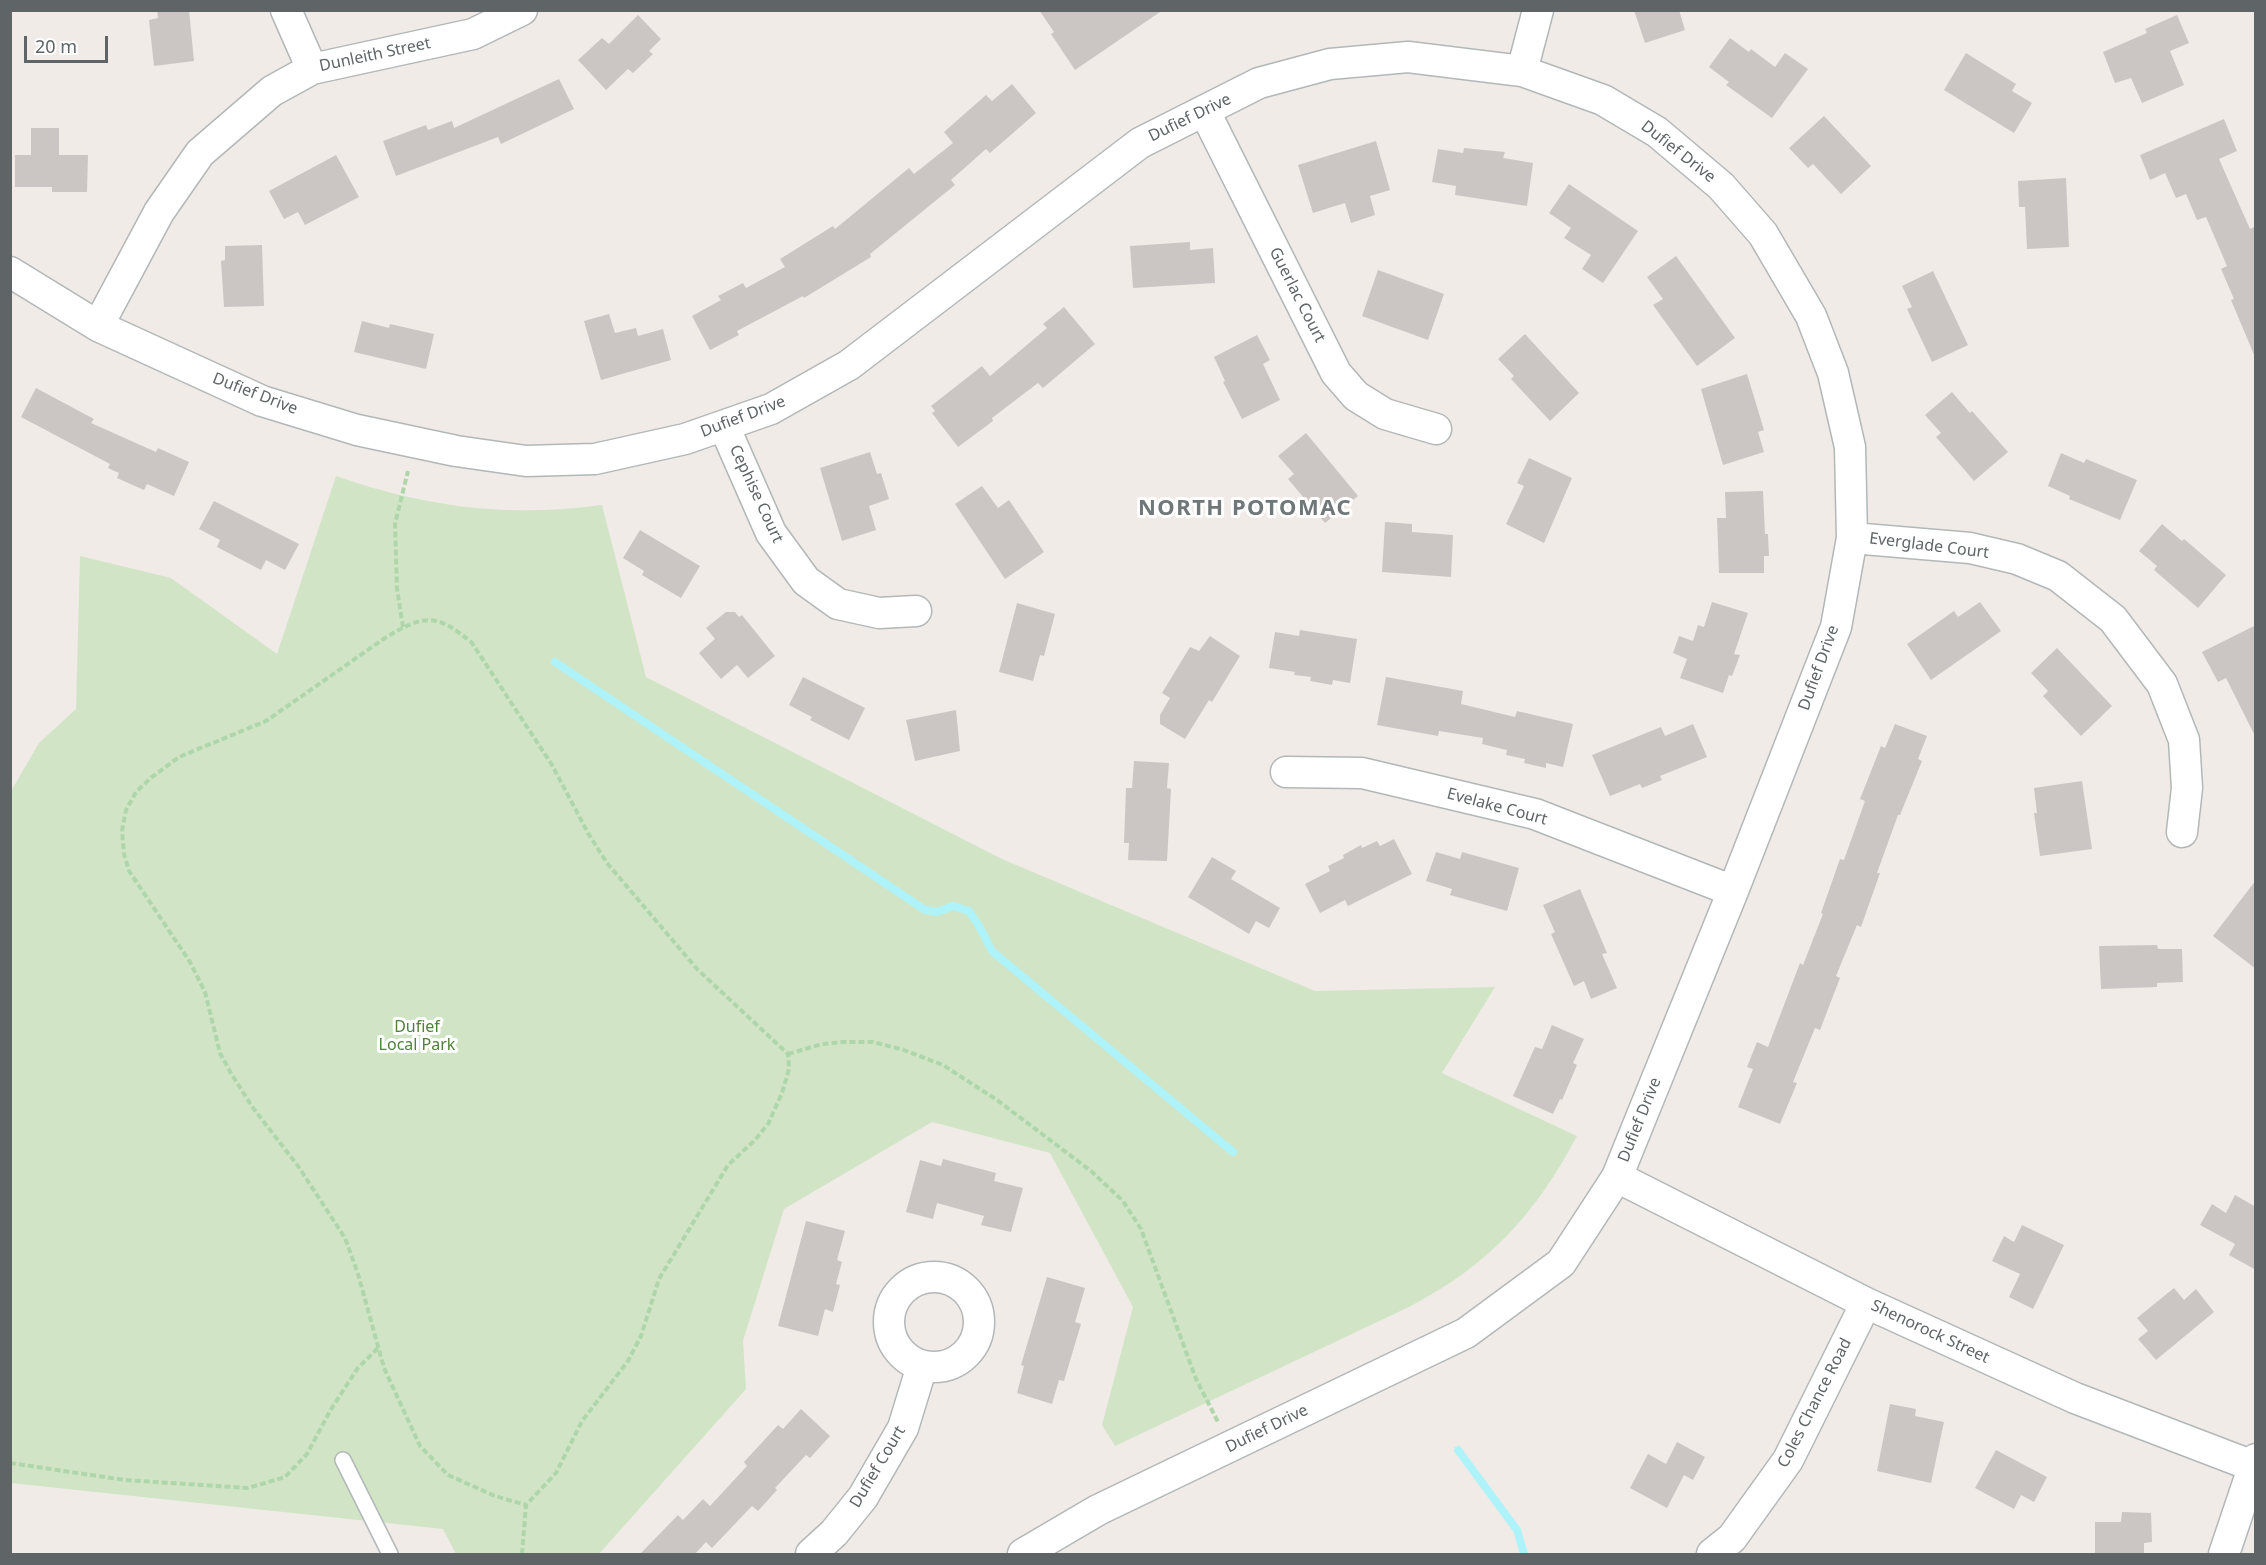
<!DOCTYPE html>
<html>
<head>
<meta charset="utf-8">
<style>
	body { margin:0 }
	#map { position:relative; width:2266px; height:1565px; overflow:hidden; background:#f0ebe7; font-family:"Noto Sans",sans-serif }
	canvas { display:block }
	.frame { position:absolute; inset:0; border:12px solid #5f6566; pointer-events:none }
	.scale { position:absolute; left:24px; top:36px; width:84px; height:27px; box-sizing:border-box; border:3px solid #5f6566; border-top:0; padding-left:8px; font-size:18px; line-height:21px; white-space:nowrap; color:#5f6566; -webkit-text-stroke:4px #fff; paint-order:stroke }
</style>
</head>
<body>
<div id="map">
<canvas width="2266" height="1565"></canvas>
<div class="frame"></div>
<div class="scale">20 m</div>
</div>
<script>
const ctx = document.querySelector('canvas').getContext('2d');
ctx.lineJoin = 'round';
function paint(path, color) { ctx.fillStyle = color; ctx.fill(path, 'evenodd'); }
function stroke(path, color, width, dash) { ctx.strokeStyle = color; ctx.lineWidth = width; ctx.lineCap = dash ? 'butt' : 'round'; ctx.setLineDash(dash || []); ctx.stroke(path); }
function drawText(font, color, halo, rows, align = 'center') {
  ctx.font = font + ' "Noto Sans",sans-serif'; ctx.lineWidth = 6; ctx.setLineDash([]); ctx.textBaseline = 'middle'; ctx.strokeStyle = halo; ctx.fillStyle = color; for (const [text, x, y, turn = 0] of rows) {
    ctx.save(); ctx.translate(x, y); ctx.rotate((+turn || 0) * Math.PI / 180); ctx.textAlign = isNaN(turn) ? turn : align; if (halo) ctx.strokeText(text, 0, 0); ctx.fillText(text, 0, 0); ctx.restore();
  }
}
paint(new Path2D(`
	M 336,476 C 425,507 508,518 602,505 L 646,677 L 1002,859 L 1315,991 L 1495,987 L 1442,1073 L 1577,1136 C 1535,1215 1489,1265 1409,1307 L 1115,1446 L 1102,1425 L 1133,1307 L 1050,1153 L 932,1122 L 784,1209 L 743,1341 L 746,1389 L 599,1554 L 456,1554 L 443,1529 L 11,1483 L 11,791 L 39,743 L 76,709 L 80,556 L 171,578 L 277,654 Z`), '#d1e5c6');
stroke(new Path2D(`
	M 555,662 L 925,910 L 937,912 L 953,906 L 969,911 L 979,926 L 992,951 L 1233,1152
	M 1458,1450 L 1517,1530 L 1524,1554`), '#aef3f9', 8);
paint(new Path2D(`
	M 157,10 L 189,10 L 194,61 L 154,66 L 149,20 L 158,18 Z
	M 1039,10 L 1163,10 L 1075,70 L 1051,34 L 1054,32 Z
	M 1634,10 L 1679,10 L 1685,30 L 1645,43 Z
	M 638,15 L 661,39 L 649,51 L 653,54 L 633,73 L 628,69 L 606,90 L 578,60 L 602,38 L 609,44 Z
	M 2177,15 L 2189,43 L 2170,51 L 2184,85 L 2142,103 L 2131,78 L 2115,83 L 2103,52 L 2147,33 L 2145,29 Z
	M 1730,38 L 1749,52 L 1751,49 L 1775,67 L 1785,53 L 1808,69 L 1772,118 L 1726,85 L 1729,82 L 1709,67 Z
	M 1966,53 L 2016,84 L 2012,91 L 2032,103 L 2014,133 L 1944,90 Z
	M 559,79 L 574,109 L 501,144 L 498,137 L 396,176 L 383,141 L 426,125 L 428,130 L 452,121 L 454,128 Z
	M 1012,84 L 1036,113 L 990,153 L 986,149 L 951,180 L 955,185 L 870,254 L 871,257 L 804,298 L 803,296 L 737,331 L 739,335 L 710,350 L 692,316 L 721,300 L 718,296 L 743,283 L 746,288 L 785,267 L 780,259 L 833,226 L 835,229 L 909,168 L 914,174 L 953,143 L 944,132 L 986,95 L 992,101 Z
	M 1824,116 L 1871,166 L 1841,194 L 1813,164 L 1808,168 L 1789,148 Z
	M 2224,119 L 2237,151 L 2219,159 L 2250,229 L 2256,226 L 2255,357 L 2231,300 L 2234,299 L 2221,269 L 2227,266 L 2206,217 L 2197,220 L 2186,194 L 2176,198 L 2165,173 L 2150,180 L 2140,155 Z
	M 31,128 L 59,128 L 59,155 L 88,155 L 87,192 L 52,192 L 52,187 L 15,187 L 15,155 L 31,155 Z
	M 1376,141 L 1390,190 L 1370,196 L 1375,215 L 1351,223 L 1345,203 L 1313,213 L 1298,165 Z
	M 1464,148 L 1505,152 L 1503,158 L 1533,163 L 1527,206 L 1455,195 L 1456,186 L 1432,182 L 1438,149 L 1463,153 Z
	M 336,155 L 359,197 L 305,225 L 298,212 L 284,219 L 269,191 Z
	M 2066,178 L 2069,247 L 2027,249 L 2025,207 L 2019,207 L 2018,181 Z
	M 1569,184 L 1638,231 L 1603,283 L 1582,269 L 1591,255 L 1564,238 L 1571,228 L 1549,213 Z
	M 1190,242 L 1190,250 L 1213,248 L 1215,283 L 1133,288 L 1130,246 Z
	M 262,245 L 264,306 L 224,307 L 221,261 L 225,260 L 225,246 Z
	M 1676,256 L 1735,338 L 1697,366 L 1653,305 L 1663,299 L 1647,277 Z
	M 1378,270 L 1444,294 L 1428,340 L 1362,316 Z
	M 1933,271 L 1968,345 L 1932,362 L 1907,309 L 1912,307 L 1902,286 Z
	M 1064,307 L 1095,344 L 1043,388 L 1038,383 L 992,418 L 993,421 L 958,447 L 932,413 L 935,411 L 931,406 L 982,366 L 990,376 L 1047,328 L 1043,324 Z
	M 609,314 L 615,333 L 636,328 L 638,336 L 663,329 L 671,360 L 601,380 L 584,321 Z
	M 362,321 L 389,328 L 390,324 L 434,334 L 426,369 L 354,352 Z
	M 1525,334 L 1579,393 L 1550,421 L 1511,379 L 1514,376 L 1498,359 Z
	M 1257,335 L 1270,360 L 1263,364 L 1280,400 L 1242,419 L 1223,382 L 1225,381 L 1214,357 Z
	M 1747,374 L 1764,430 L 1758,432 L 1764,452 L 1723,465 L 1701,389 Z
	M 36,388 L 94,419 L 91,423 L 156,452 L 158,448 L 189,462 L 174,496 L 147,484 L 144,490 L 117,478 L 119,473 L 108,468 L 110,464 L 21,417 Z
	M 1952,392 L 1970,413 L 1972,411 L 2008,452 L 1974,481 L 1936,437 L 1941,433 L 1925,415 Z
	M 1306,433 L 1358,496 L 1325,523 L 1288,479 L 1294,474 L 1278,456 Z
	M 870,452 L 877,474 L 881,473 L 889,499 L 869,506 L 876,530 L 842,541 L 820,468 Z
	M 2061,453 L 2084,463 L 2086,459 L 2137,480 L 2120,520 L 2069,499 L 2070,496 L 2048,486 Z
	M 1529,458 L 1572,478 L 1544,543 L 1506,524 L 1524,486 L 1517,483 Z
	M 982,486 L 998,508 L 1009,500 L 1044,552 L 1005,579 L 955,504 Z
	M 1763,491 L 1765,534 L 1768,534 L 1769,556 L 1764,556 L 1764,573 L 1719,573 L 1717,518 L 1726,518 L 1725,492 Z
	M 214,501 L 299,544 L 285,570 L 266,560 L 261,570 L 217,547 L 220,540 L 199,529 Z
	M 1385,522 L 1412,524 L 1412,532 L 1453,535 L 1451,577 L 1382,572 Z
	M 2162,524 L 2182,541 L 2184,539 L 2226,575 L 2198,608 L 2154,570 L 2157,566 L 2139,551 Z
	M 640,530 L 700,566 L 681,598 L 642,575 L 644,571 L 623,558 Z
	M 1712,602 L 1748,613 L 1734,654 L 1740,655 L 1732,676 L 1729,675 L 1723,693 L 1680,678 L 1687,659 L 1673,653 L 1679,636 L 1693,641 L 1698,625 L 1704,627 Z
	M 1980,602 L 2001,631 L 1931,680 L 1907,644 L 1954,611 L 1958,617 Z
	M 1017,603 L 1055,614 L 1044,656 L 1040,655 L 1033,681 L 999,672 Z
	M 726,612 L 735,612 L 739,617 L 742,615 L 775,656 L 748,678 L 737,665 L 721,679 L 699,653 L 715,639 L 706,628 Z
	M 2256,625 L 2256,738 L 2226,678 L 2218,682 L 2202,652 Z
	M 1300,630 L 1357,639 L 1350,683 L 1333,680 L 1332,685 L 1310,681 L 1311,677 L 1294,675 L 1295,672 L 1269,668 L 1275,632 L 1299,636 Z
	M 1210,636 L 1240,656 L 1212,702 L 1209,700 L 1185,739 L 1160,724 L 1160,715 L 1170,698 L 1162,693 L 1190,647 L 1199,651 Z
	M 2057,648 L 2112,706 L 2081,736 L 2043,696 L 2048,691 L 2031,673 Z
	M 803,677 L 865,708 L 849,740 L 810,720 L 812,717 L 789,705 Z
	M 1386,677 L 1463,691 L 1461,704 L 1515,717 L 1517,711 L 1573,724 L 1563,767 L 1546,763 L 1546,768 L 1524,763 L 1525,759 L 1506,755 L 1507,750 L 1482,744 L 1483,738 L 1439,731 L 1438,736 L 1377,725 Z
	M 956,710 L 960,751 L 915,761 L 906,720 Z
	M 1693,724 L 1707,757 L 1660,776 L 1662,780 L 1642,788 L 1640,784 L 1610,796 L 1592,755 L 1661,727 L 1665,736 Z
	M 1895,724 L 1927,736 L 1918,759 L 1922,761 L 1900,815 L 1898,815 L 1877,873 L 1880,873 L 1861,927 L 1857,925 L 1836,976 L 1840,978 L 1820,1030 L 1815,1028 L 1793,1082 L 1797,1083 L 1780,1124 L 1738,1107 L 1753,1069 L 1747,1067 L 1757,1042 L 1768,1047 L 1800,963 L 1803,965 L 1823,914 L 1821,913 L 1840,859 L 1844,860 L 1865,801 L 1860,799 L 1881,746 L 1885,748 Z
	M 1134,761 L 1169,763 L 1167,788 L 1171,789 L 1167,861 L 1128,860 L 1129,843 L 1124,843 L 1126,788 L 1132,788 Z
	M 2082,781 L 2092,849 L 2040,856 L 2034,813 L 2037,813 L 2034,788 Z
	M 1394,839 L 1412,874 L 1348,906 L 1345,900 L 1320,913 L 1305,884 L 1330,871 L 1328,866 L 1344,858 L 1343,855 L 1361,845 L 1362,848 L 1377,841 L 1380,846 Z
	M 1436,852 L 1460,859 L 1462,852 L 1519,868 L 1507,911 L 1450,895 L 1452,889 L 1426,881 Z
	M 1212,857 L 1236,871 L 1231,879 L 1280,908 L 1269,928 L 1256,921 L 1249,934 L 1188,897 Z
	M 2256,880 L 2256,969 L 2213,936 Z
	M 1580,889 L 1607,953 L 1602,954 L 1617,988 L 1591,999 L 1584,981 L 1574,986 L 1551,934 L 1555,932 L 1543,905 Z
	M 2157,945 L 2158,949 L 2182,949 L 2183,982 L 2157,983 L 2157,987 L 2101,989 L 2099,946 Z
	M 1552,1025 L 1584,1039 L 1573,1063 L 1577,1065 L 1562,1100 L 1560,1099 L 1553,1114 L 1513,1096 L 1535,1047 L 1542,1049 Z
	M 943,1159 L 996,1173 L 994,1181 L 1023,1188 L 1011,1232 L 981,1225 L 984,1216 L 937,1203 L 933,1219 L 906,1212 L 920,1160 L 941,1166 Z
	M 2235,1195 L 2256,1207 L 2256,1270 L 2229,1255 L 2235,1244 L 2200,1225 L 2212,1204 L 2226,1213 Z
	M 806,1221 L 845,1231 L 837,1260 L 842,1262 L 836,1284 L 840,1285 L 833,1312 L 825,1309 L 818,1336 L 778,1326 Z
	M 2022,1225 L 2064,1245 L 2033,1309 L 2009,1297 L 2020,1274 L 1992,1261 L 2004,1236 L 2014,1242 Z
	M 1047,1277 L 1085,1288 L 1075,1322 L 1081,1324 L 1064,1381 L 1059,1380 L 1052,1404 L 1017,1393 L 1024,1366 L 1021,1365 Z
	M 2174,1288 L 2184,1300 L 2196,1289 L 2214,1312 L 2156,1360 L 2138,1339 L 2148,1331 L 2137,1318 Z
	M 1890,1404 L 1916,1409 L 1915,1416 L 1944,1422 L 1931,1483 L 1877,1471 Z
	M 801,1409 L 830,1436 L 810,1458 L 806,1455 L 775,1488 L 777,1490 L 758,1511 L 752,1506 L 712,1548 L 706,1542 L 695,1554 L 640,1554 L 678,1515 L 683,1520 L 703,1499 L 710,1506 L 747,1466 L 744,1462 L 778,1425 L 783,1429 Z
	M 1677,1442 L 1705,1457 L 1693,1480 L 1684,1475 L 1667,1508 L 1630,1488 L 1648,1454 L 1666,1464 Z
	M 1996,1450 L 2047,1477 L 2034,1502 L 2021,1495 L 2014,1509 L 1975,1488 Z
	M 2122,1512 L 2151,1513 L 2152,1542 L 2144,1543 L 2144,1554 L 2095,1554 L 2095,1522 L 2121,1522 Z`), '#cbc6c4');
const lane = new Path2D(`
	M 343,1460 L 390,1554`);
const street = new Path2D(`
	M 286,10 L 312,69
	M 1522,71 L 1538,10
	M 1205,112 L 1336,373 L 1356,396 L 1385,414 L 1436,429
	M 10,272 L 98,326 L 262,401 L 357,430 L 456,451 L 526,461 L 595,459 L 685,439 L 771,409 L 849,365 L 1140,143 L 1259,83 L 1330,64 L 1408,57 L 1522,71 L 1603,100 L 1657,132 L 1721,186 L 1763,234 L 1811,316 L 1833,373 L 1850,447 L 1852,538 L 1836,627 L 1733,891 L 1617,1177 L 1561,1263 L 1466,1333 L 1098,1510 L 1023,1554
	M 98,326 L 159,212 L 200,153 L 272,91 L 312,69 L 473,34 L 522,10
	M 724,426 L 771,533 L 806,581 L 838,604 L 879,613 L 916,611
	M 1852,538 L 1970,548 L 2017,559 L 2058,576 L 2113,619 L 2162,684 L 2184,740 L 2187,788 L 2182,832
	M 1286,772 L 1362,773 L 1535,814 L 1733,891
	M 1617,1177 L 1866,1303 L 2075,1398 L 2253,1466
	M889 1322a45 45 0 1 1 90 0a45 45 0 1 1-90 0Z
	M 811,1554 L 834,1533 L 863,1497 L 903,1428 L 922,1366
	M 1712,1554 L 1732,1538 L 1788,1460 L 1866,1303
	M 2224,1554 L 2256,1459`);
stroke(lane, '#b2b7b8', 18);
stroke(street, '#b2b7b8', 33);
stroke(new Path2D(`
	M 403,627 L 397,589 L 395,524 L 408,471
	M 788,1054 L 822,1044 L 844,1042 L 873,1042 L 904,1050 L 943,1065 L 997,1100 L 1091,1171 L 1123,1201 L 1141,1229 L 1196,1379 L 1218,1422
	M 10,1463 L 125,1480 L 248,1488 L 285,1477 L 307,1454 L 330,1411 L 357,1369 L 378,1348
	M 522,1554 L 526,1505 L 556,1473 L 582,1421 L 628,1361 L 641,1336 L 659,1279 L 728,1165 L 755,1140 L 768,1124 L 782,1093 L 789,1069 L 788,1054 L 697,969 L 607,863 L 588,833 L 552,765 L 472,643 C 437,613 424,614 385,638 L 266,721 L 179,757 L 152,777 L 136,792 L 126,810 L 122,831 L 124,854 L 129,871 L 190,962 L 205,992 L 220,1053 L 232,1075 L 253,1108 L 298,1166 L 345,1238 L 358,1274 L 384,1368 L 420,1446 L 448,1475 L 495,1496 L 526,1505`), '#aed6aa', 4, [6, 3]);
stroke(lane, '#fff', 15);
stroke(street, '#fff', 30);
drawText('16px', '#5f6566', '#fff', [
	["Dunleith Street",375,55,-12],
	["Dufief Drive",1190,118,-26],
	["Dufief Drive",1678,152,38],
	["Guerlac Court",1297,295,63],
	["Dufief Drive",255,394,21],
	["Dufief Drive",743,417,-21],
	["Cephise Court",756,494,65],
	["Everglade Court",1929,546,7],
	["Dufief Drive",1819,668,-70],
	["Evelake Court",1497,807,15],
	["Dufief Drive",1640,1120,-68],
	["Shenorock Street",1930,1332,25],
	["Coles Chance Road",1815,1403,-63],
	["Dufief Drive",1267,1429,-26],
	["Dufief Court",878,1467,-59]
]);
drawText('16px', '#51813b', '#fff', [
	["Dufief",417,1027],
	["Local Park",417,1045]
]);
ctx.letterSpacing = '1.5px';
drawText('bold 22px', '#707778', '#fff', [
	["NORTH POTOMAC",1245,509]
]);
ctx.letterSpacing = '0px';
</script>
</body>
</html>
